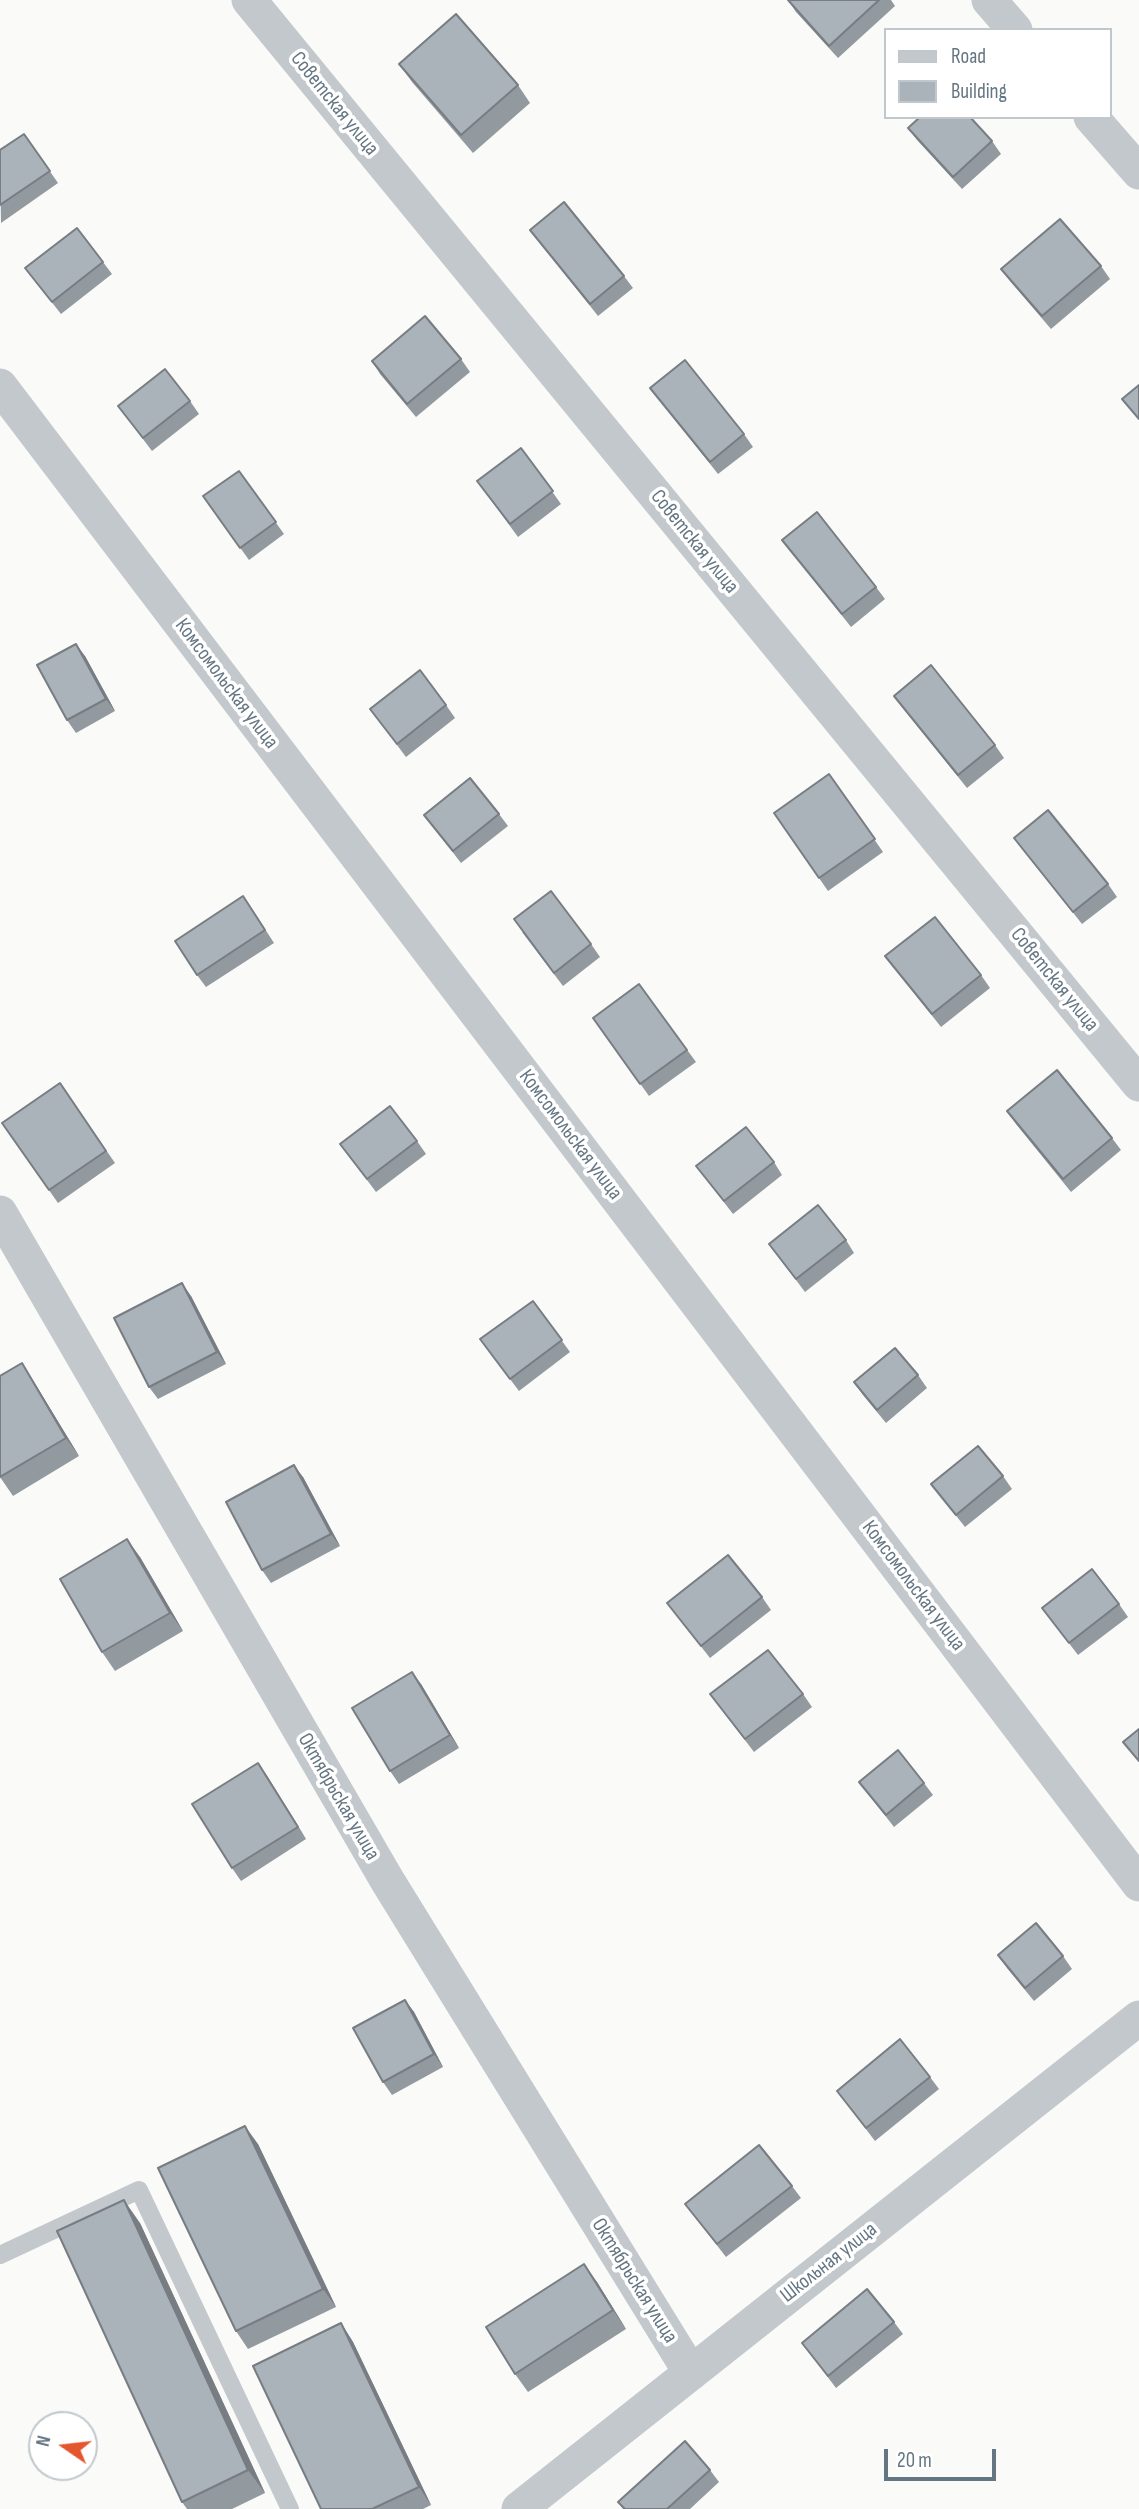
<!DOCTYPE html>
<html>
<head>
<meta charset="utf-8">
<style>
	body { margin:0 }
	#map { position:relative; width:1139px; height:2509px; overflow:hidden; background:#fafaf8; font-family:"Sofia Sans Condensed",sans-serif }
	canvas { display:block }
	.legend { position:absolute; left:884px; top:28px; width:228px; height:91px; box-sizing:border-box; background:#fff; border:2px solid #c1c8cd; margin:0; padding:9px 12px; list-style:none; font-size:21px; color:#657683 }
	.legend li { display:flex; align-items:center; gap:14px; height:35px }
	.legend b { width:35px; border:2px solid #c1c8cd }
	.north { position:absolute; left:28px; top:2411px; width:70px; height:70px; box-sizing:border-box; background:#fff; border:2px solid #c1c8cd; border-radius:50%; rotate:284deg; font-size:19px; font-weight:700; line-height:28px; text-align:center; color:#657683 }
	.north::after { content:''; display:block; margin:auto; width:24px; height:32px; background:#e4572e; clip-path:polygon(50% 0,100% 100%,50% 72%,0 100%) }
	.scale { position:absolute; left:884px; top:2449px; width:112px; height:32px; box-sizing:border-box; border:4px solid #657683; border-top:0; padding-left:9px; font-size:21px; line-height:24px; white-space:nowrap; color:#657683; -webkit-text-stroke:5px #fff; paint-order:stroke }
</style>
</head>
<body>
<div id="map">
<canvas width="1139" height="2509"></canvas>
<ul class="legend">
<li><b style="height:9px;background:#c3c8cc"></b>Road</li>
<li><b style="height:19px;background:#aab3b9"></b>Building</li>
</ul>
<div class="north">N</div>
<div class="scale">20 m</div>
</div>
<script>
const ctx = document.querySelector('canvas').getContext('2d');
ctx.lineJoin = 'round';
function stroke(path, color, width, dash) { ctx.strokeStyle = color; ctx.lineWidth = width; ctx.lineCap = dash ? 'butt' : 'round'; ctx.setLineDash(dash || []); ctx.stroke(path); }
function paint(path, color) { ctx.fillStyle = color; ctx.fill(path, 'evenodd'); }
function drawText(font, color, halo, rows, align = 'center') {
  ctx.font = font + ' "Sofia Sans Condensed",sans-serif'; ctx.lineWidth = 7; ctx.setLineDash([]); ctx.textBaseline = 'middle'; ctx.strokeStyle = halo; ctx.fillStyle = color; for (const [text, x, y, turn = 0] of rows) {
    ctx.save(); ctx.translate(x, y); ctx.rotate((+turn || 0) * Math.PI / 180); ctx.textAlign = isNaN(turn) ? turn : align; if (halo) ctx.strokeText(text, 0, 0); ctx.fillText(text, 0, 0); ctx.restore();
  }
}
stroke(new Path2D(`
	M 0,2255 L 139,2190 L 290,2509`), '#c3c8cc', 18);
stroke(new Path2D(`
	M 249,0 L 1139,1084
	M 989,0 L 1015,30
	M 1091,117 L 1139,172
	M 0,386 L 1139,1884
	M 0,1213 L 387,1880 L 691,2373
	M 519,2509 L 1139,2018`), '#c3c8cc', 35);
paint(new Path2D(`
	M 788,0 L 891,0 L 895,6 L 838,58 L 796,12 Z
	M 399,64 L 518,85 L 530,103 L 473,153 L 412,82 Z
	M 908,128 L 992,141 L 1001,154 L 962,189 L 917,140 Z
	M 24,134 L 58,183 L 1,223 L 0,150 Z
	M 530,230 L 624,276 L 633,288 L 598,316 Z
	M 103,262 L 112,274 L 61,314 L 25,268 Z
	M 1101,266 L 1110,279 L 1051,329 L 1010,281 L 1001,269 Z
	M 461,359 L 470,372 L 416,417 L 380,374 L 372,361 Z
	M 650,388 L 744,434 L 753,447 L 718,474 Z
	M 190,401 L 199,414 L 152,451 L 118,406 Z
	M 521,448 L 561,504 L 518,537 L 477,481 Z
	M 239,471 L 284,534 L 249,560 L 203,496 Z
	M 782,540 L 876,587 L 885,599 L 851,627 Z
	M 85,656 L 115,711 L 76,733 L 67,720 Z
	M 894,696 L 995,745 L 1004,758 L 967,788 L 903,708 Z
	M 446,705 L 455,718 L 406,757 L 370,709 Z
	M 829,774 L 883,852 L 828,891 L 774,813 Z
	M 499,814 L 508,826 L 461,863 L 424,815 Z
	M 1014,838 L 1108,884 L 1117,897 L 1082,924 Z
	M 252,909 L 274,943 L 206,987 L 197,975 Z
	M 522,932 L 591,944 L 600,957 L 563,986 Z
	M 885,956 L 981,975 L 990,988 L 941,1027 Z
	M 639,984 L 696,1062 L 649,1096 L 593,1018 Z
	M 60,1083 L 115,1163 L 58,1203 L 2,1123 Z
	M 1007,1111 L 1112,1138 L 1121,1150 L 1071,1192 L 1016,1124 Z
	M 417,1141 L 426,1154 L 376,1192 L 340,1144 Z
	M 774,1162 L 782,1175 L 733,1214 L 696,1166 Z
	M 846,1240 L 854,1253 L 805,1292 L 769,1244 Z
	M 191,1296 L 226,1364 L 158,1399 L 149,1387 Z
	M 533,1301 L 570,1352 L 519,1391 L 480,1339 Z
	M 22,1363 L 34,1382 L 79,1456 L 13,1496 L 0,1477 Z
	M 918,1375 L 927,1388 L 886,1423 L 863,1395 L 854,1382 Z
	M 1003,1476 L 1012,1489 L 965,1527 L 931,1484 Z
	M 303,1477 L 340,1546 L 271,1583 L 262,1570 Z
	M 140,1557 L 183,1631 L 115,1671 L 102,1652 Z
	M 762,1597 L 771,1610 L 710,1658 L 667,1603 Z
	M 1119,1604 L 1128,1617 L 1078,1655 L 1042,1608 Z
	M 421,1684 L 459,1748 L 399,1784 L 390,1771 Z
	M 710,1694 L 803,1694 L 812,1707 L 754,1752 Z
	M 267,1776 L 306,1839 L 241,1881 L 232,1868 Z
	M 859,1782 L 924,1783 L 933,1795 L 894,1827 Z
	M 998,1955 L 1063,1956 L 1072,1969 L 1034,2001 L 1007,1968 Z
	M 405,2000 L 414,2012 L 443,2067 L 392,2095 L 383,2082 Z
	M 930,2077 L 939,2089 L 875,2141 L 837,2091 Z
	M 258,2144 L 336,2307 L 248,2349 L 236,2331 Z
	M 792,2186 L 801,2198 L 726,2257 L 685,2204 Z
	M 140,2223 L 265,2493 L 232,2509 L 187,2509 L 182,2502 Z
	M 597,2282 L 626,2329 L 528,2392 L 515,2374 Z
	M 894,2322 L 903,2334 L 836,2388 L 802,2343 Z
	M 341,2323 L 353,2342 L 431,2505 L 423,2509 L 321,2509 Z
	M 710,2470 L 719,2482 L 690,2509 L 623,2509 L 618,2502 Z`), '#929a9f');
paint(new Path2D(`
	M 76,644 L 85,656 L 115,711 L 106,699 Z
	M 182,1283 L 191,1296 L 226,1364 L 217,1352 Z
	M 22,1363 L 34,1382 L 79,1456 L 66,1438 Z
	M 294,1465 L 303,1477 L 340,1546 L 331,1534 Z
	M 127,1539 L 140,1557 L 183,1631 L 170,1613 Z
	M 412,1672 L 421,1684 L 459,1748 L 450,1735 Z
	M 258,1763 L 267,1776 L 306,1839 L 298,1827 Z
	M 405,2000 L 414,2012 L 443,2067 L 434,2054 Z
	M 245,2126 L 258,2144 L 336,2307 L 323,2289 Z
	M 124,2200 L 140,2223 L 265,2493 L 248,2470 Z
	M 584,2264 L 597,2282 L 626,2329 L 613,2310 Z
	M 341,2323 L 353,2342 L 431,2505 L 419,2487 Z`), '#777d82');
const building = new Path2D(`
	M 788,0 L 879,0 L 829,46 Z
	M 456,14 L 518,85 L 461,135 L 399,64 Z
	M 920,117 L 970,117 L 992,141 L 953,177 L 908,128 Z
	M 24,134 L 50,171 L 0,205 L 0,150 Z
	M 564,202 L 624,276 L 590,304 L 530,230 Z
	M 1060,219 L 1101,266 L 1042,316 L 1001,269 Z
	M 77,228 L 103,262 L 52,302 L 25,268 Z
	M 425,316 L 461,359 L 407,404 L 372,361 Z
	M 685,360 L 744,434 L 710,462 L 650,388 Z
	M 165,369 L 190,401 L 143,438 L 118,406 Z
	M 1139,385 L 1139,419 L 1122,399 Z
	M 521,448 L 553,491 L 510,524 L 477,481 Z
	M 239,471 L 276,522 L 240,548 L 203,496 Z
	M 817,512 L 876,587 L 842,614 L 782,540 Z
	M 76,644 L 106,699 L 67,720 L 37,665 Z
	M 931,665 L 995,745 L 958,775 L 894,696 Z
	M 420,670 L 446,705 L 397,744 L 370,709 Z
	M 829,774 L 875,839 L 819,878 L 774,813 Z
	M 470,778 L 499,814 L 453,851 L 424,815 Z
	M 1048,810 L 1108,884 L 1073,912 L 1014,838 Z
	M 551,891 L 591,944 L 554,973 L 514,919 Z
	M 243,896 L 265,930 L 197,975 L 175,941 Z
	M 935,917 L 981,975 L 932,1014 L 885,956 Z
	M 639,984 L 687,1050 L 640,1084 L 593,1018 Z
	M 1057,1070 L 1112,1138 L 1063,1179 L 1007,1111 Z
	M 60,1083 L 106,1151 L 49,1190 L 2,1123 Z
	M 390,1106 L 417,1141 L 367,1179 L 340,1144 Z
	M 746,1127 L 774,1162 L 724,1201 L 696,1166 Z
	M 818,1205 L 846,1240 L 796,1279 L 769,1244 Z
	M 182,1283 L 217,1352 L 149,1387 L 114,1318 Z
	M 533,1301 L 562,1340 L 510,1379 L 480,1339 Z
	M 895,1348 L 918,1375 L 877,1410 L 854,1382 Z
	M 22,1363 L 66,1438 L 0,1477 L 0,1376 Z
	M 978,1446 L 1003,1476 L 956,1515 L 931,1484 Z
	M 294,1465 L 331,1534 L 262,1570 L 226,1502 Z
	M 127,1539 L 170,1613 L 102,1652 L 60,1579 Z
	M 728,1555 L 762,1597 L 701,1646 L 667,1603 Z
	M 1092,1569 L 1119,1604 L 1069,1643 L 1042,1608 Z
	M 768,1650 L 803,1694 L 745,1739 L 710,1694 Z
	M 412,1672 L 450,1735 L 390,1771 L 352,1708 Z
	M 1139,1729 L 1139,1761 L 1123,1742 Z
	M 898,1750 L 924,1783 L 886,1815 L 859,1782 Z
	M 258,1763 L 298,1827 L 232,1868 L 192,1804 Z
	M 1036,1923 L 1063,1956 L 1025,1988 L 998,1955 Z
	M 405,2000 L 434,2054 L 383,2082 L 353,2028 Z
	M 900,2039 L 930,2077 L 866,2128 L 837,2091 Z
	M 245,2126 L 323,2289 L 236,2331 L 158,2168 Z
	M 759,2145 L 792,2186 L 717,2244 L 685,2204 Z
	M 124,2200 L 248,2470 L 182,2502 L 57,2231 Z
	M 584,2264 L 613,2310 L 515,2374 L 486,2327 Z
	M 867,2289 L 894,2322 L 828,2376 L 802,2343 Z
	M 341,2323 L 419,2487 L 372,2509 L 321,2509 L 253,2366 Z
	M 685,2441 L 710,2470 L 667,2509 L 625,2509 L 618,2502 Z`);
paint(building, '#aab3b9');
stroke(building, '#777d82', 2);
drawText('21px', '#657683', '#fff', [
	["Советская улица",334,104,51],
	["Советская улица",694,542,51],
	["Комсомольская улица",226,684,53],
	["Советская улица",1054,980,51],
	["Комсомольская улица",570,1135,53],
	["Комсомольская улица",913,1586,53],
	["Октябрьская улица",338,1797,60],
	["Школьная улица",829,2263,-38],
	["Октябрьская улица",634,2281,58]
]);
</script>
</body>
</html>
